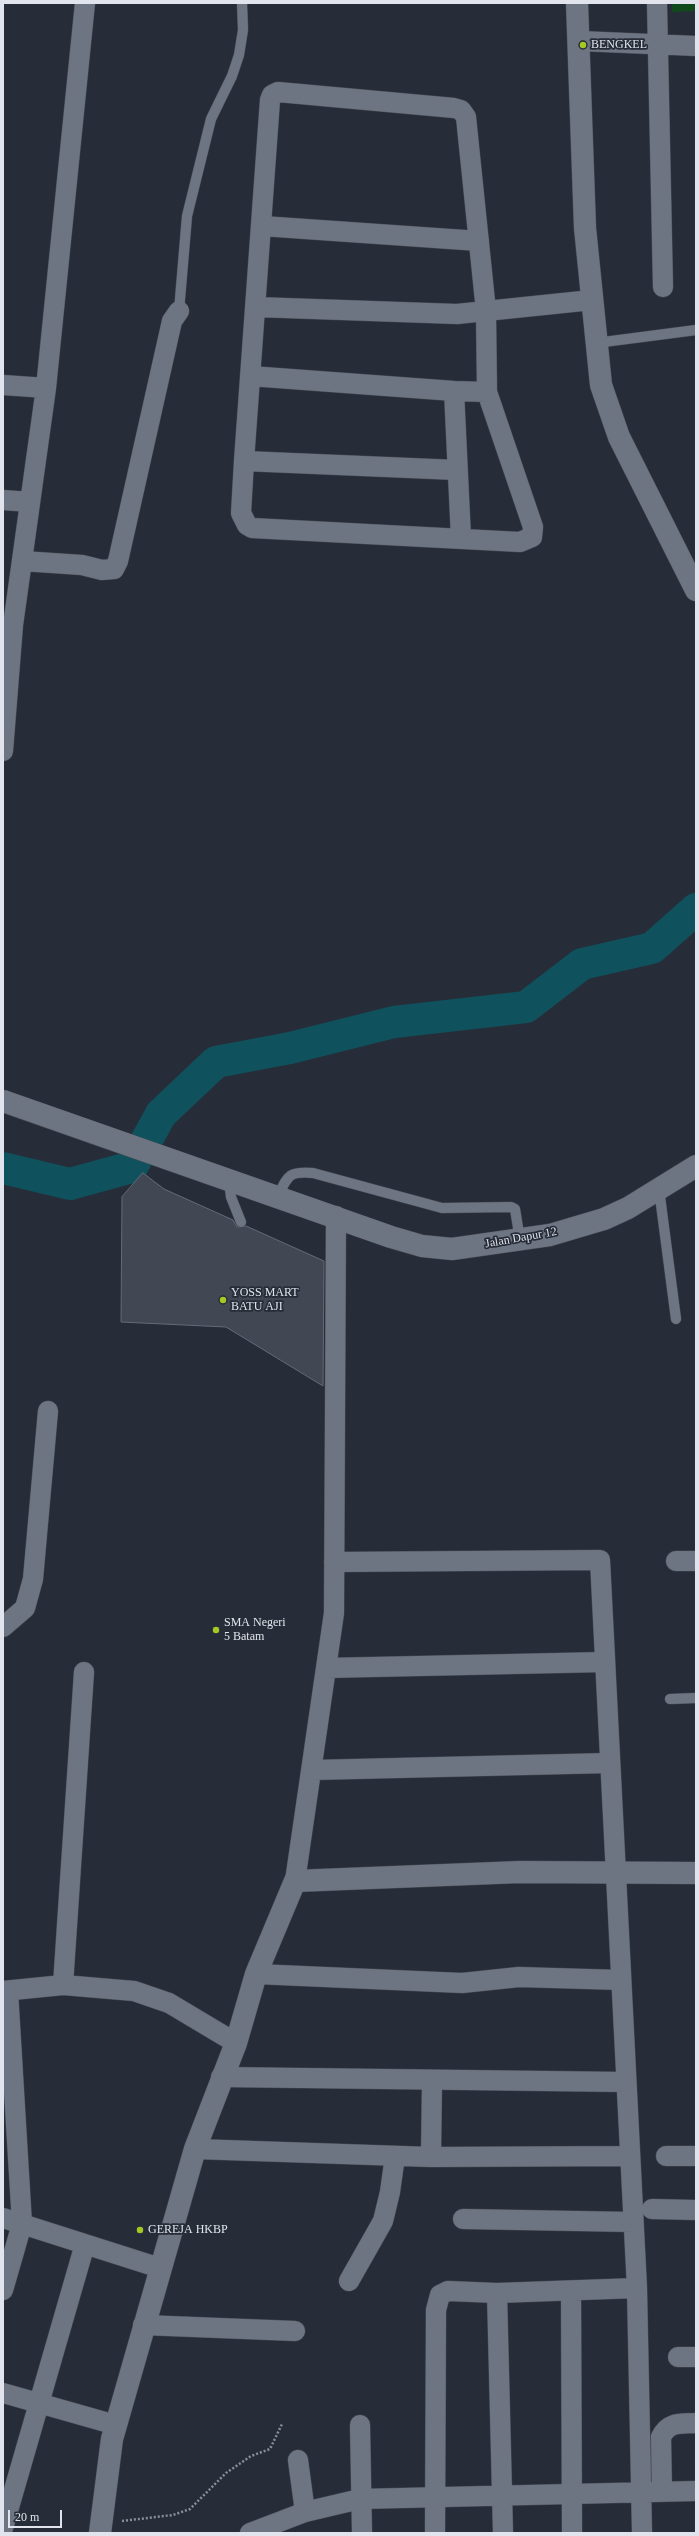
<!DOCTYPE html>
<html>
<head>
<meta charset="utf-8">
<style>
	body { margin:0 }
	#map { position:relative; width:699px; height:2536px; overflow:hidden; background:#272d38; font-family:Georgia,serif }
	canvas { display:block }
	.frame { position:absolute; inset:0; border:4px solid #e1e4ec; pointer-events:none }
	.scale { position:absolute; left:8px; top:2510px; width:54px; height:18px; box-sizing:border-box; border:2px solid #e1e4ec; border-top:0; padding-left:5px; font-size:12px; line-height:14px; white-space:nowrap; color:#e1e4ec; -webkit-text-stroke:3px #272d38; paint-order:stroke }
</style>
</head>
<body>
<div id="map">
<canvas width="699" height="2536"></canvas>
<div class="frame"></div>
<div class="scale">20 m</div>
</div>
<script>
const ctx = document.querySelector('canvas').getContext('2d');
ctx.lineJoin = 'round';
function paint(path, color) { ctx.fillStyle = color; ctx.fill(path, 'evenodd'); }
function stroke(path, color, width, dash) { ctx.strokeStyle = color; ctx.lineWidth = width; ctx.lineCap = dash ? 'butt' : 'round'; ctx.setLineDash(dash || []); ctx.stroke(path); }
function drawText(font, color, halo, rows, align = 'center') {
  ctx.font = font + ' Georgia,serif'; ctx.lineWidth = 3.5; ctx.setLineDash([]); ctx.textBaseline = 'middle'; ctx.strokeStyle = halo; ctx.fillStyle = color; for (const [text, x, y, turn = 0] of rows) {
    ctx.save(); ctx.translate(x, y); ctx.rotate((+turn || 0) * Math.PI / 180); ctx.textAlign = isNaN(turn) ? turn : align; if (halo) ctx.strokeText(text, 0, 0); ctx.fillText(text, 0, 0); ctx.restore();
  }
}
paint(new Path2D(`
	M 672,3 L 696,3 L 696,11 L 672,12 Z`), '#104a1c');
stroke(new Path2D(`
	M 3,1168 L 70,1184 L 132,1167 L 161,1114 L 216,1062 L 290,1048 L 394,1022 L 526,1007 L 582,964 L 652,948 L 696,909`), '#0f525d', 32);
const building = new Path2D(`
	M 143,1173 L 164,1189 L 233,1220 L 237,1227 L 246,1226 L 324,1261 L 323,1386 L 226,1327 L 121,1322 L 122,1197 Z`);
paint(building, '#414753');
stroke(building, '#646b78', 1);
const service = new Path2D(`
	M 179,311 L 187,216 L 211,119 L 232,76 L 239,55 L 243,30 L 242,3
	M 596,343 L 696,330
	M 229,1180 L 231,1197 L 241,1222
	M 659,1189 L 676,1319
	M 278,1196 C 288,1175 289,1171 313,1173 L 442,1208 L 511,1207 L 515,1209 L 520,1240
	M 670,1699 L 696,1698`);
const minor = new Path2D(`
	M 657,3 L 663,287
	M 580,41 L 696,46
	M 278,92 L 454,108 L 461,110 L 466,117 L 486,311 L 487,392 L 533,527 L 532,537 L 520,542 L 252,528 L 247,525 L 241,513 L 244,461 L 270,100 L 272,95 Z
	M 262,226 L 479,241
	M 256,307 L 457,314 L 592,300
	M 250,376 L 454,391 L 487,392
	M 3,385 L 46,388
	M 454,391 L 461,538
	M 244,461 L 457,470
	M 3,500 L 30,502
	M 22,561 L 82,565 L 102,570 L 114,569 L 118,561 L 172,321 L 179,311
	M 3,751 L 13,625 L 46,388 L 85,3
	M 676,1561 L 696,1561
	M 334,1562 L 600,1560 L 637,2288 L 642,2533
	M 3,1627 L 25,1608 L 33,1579 L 48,1411
	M 326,1668 L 605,1662
	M 312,1770 L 610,1763
	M 295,1881 L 334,1613 L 336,1216
	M 256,1974 L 462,1983 L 519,1977 L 621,1980
	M 63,1985 L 84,1672
	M 3,1991 L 63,1985 L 134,1991 L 169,2003 L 236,2043
	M 221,2077 L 626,2082
	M 195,2149 L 431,2157 L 630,2156
	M 666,2156 L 696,2156
	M 431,2157 L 432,2080
	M 652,2209 L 696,2210
	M 3,2218 L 160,2268
	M 463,2219 L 633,2222
	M 349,2281 L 383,2221 L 390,2192 L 395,2156
	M 3,2290 L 22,2224 L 8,1991
	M 571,2291 L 572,2533
	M 497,2293 L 503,2533
	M 143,2325 L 295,2331
	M 678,2357 L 696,2357
	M 3,2393 L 116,2425
	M 360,2425 L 362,2533
	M 298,2460 L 305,2512
	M 662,2492 L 661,2437 C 669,2421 681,2424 696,2423
	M 3,2528 L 85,2244
	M 250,2533 L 305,2512 L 360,2499 L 696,2491
	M 435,2533 L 436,2310 L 440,2295 L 448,2291 L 497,2293 L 637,2288`);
const tertiary = new Path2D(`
	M 577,3 L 585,228 L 601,385 L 619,437 L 696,590
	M 3,1101 L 391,1237 L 422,1246 L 452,1249 L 550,1235 L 604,1219 L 628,1208 L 696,1166
	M 100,2533 L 112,2439 L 195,2149 L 236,2043 L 256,1974 L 295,1881 L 520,1872 L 696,1873`);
stroke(service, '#464b54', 11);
stroke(minor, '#464b54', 21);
stroke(tertiary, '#464b54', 23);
stroke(new Path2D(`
	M 122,2521 L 173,2515 L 190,2509 L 226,2473 L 251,2456 L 270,2449 L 282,2424`), '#8a8e98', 2.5, [2, 2]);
stroke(service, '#6e7582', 10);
stroke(minor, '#6e7582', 20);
stroke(tertiary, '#6e7582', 22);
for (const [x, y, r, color] of [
	[583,45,4,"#a4c825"],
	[223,1300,4,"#a4c825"],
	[216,1630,4,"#a4c825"],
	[140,2230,4,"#a4c825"]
]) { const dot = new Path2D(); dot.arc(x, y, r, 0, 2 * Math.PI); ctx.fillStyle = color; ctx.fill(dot); stroke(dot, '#272d38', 1.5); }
drawText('12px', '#e1e4ec', '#272d38', [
	["BENGKEL",591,45],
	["YOSS MART",231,1293],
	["BATU AJI",231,1307],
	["SMA Negeri",224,1623],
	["5 Batam",224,1637],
	["GEREJA HKBP",148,2230]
], 'left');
drawText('12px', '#e1e4ec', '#272d38', [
	["Jalan Dapur 12",521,1238,-10]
]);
</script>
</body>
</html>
